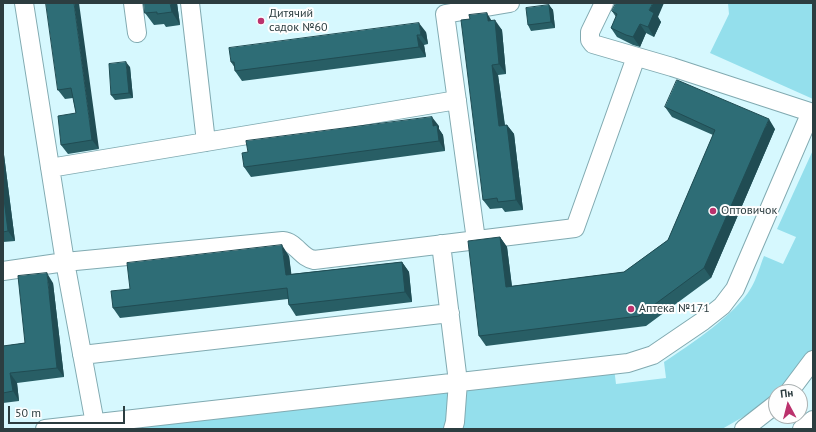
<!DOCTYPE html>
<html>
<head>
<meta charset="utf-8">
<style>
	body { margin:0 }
	#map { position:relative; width:816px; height:432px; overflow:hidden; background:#d6f8fe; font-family:"PT Sans",sans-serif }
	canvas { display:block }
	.frame { position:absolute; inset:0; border:4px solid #2c3d40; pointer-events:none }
	.north { position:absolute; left:768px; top:384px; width:40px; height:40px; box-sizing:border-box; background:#fefefe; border:1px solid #aab1b2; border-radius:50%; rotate:353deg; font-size:11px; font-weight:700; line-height:16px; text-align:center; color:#2c3d40 }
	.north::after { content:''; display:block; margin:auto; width:14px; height:18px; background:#bb326d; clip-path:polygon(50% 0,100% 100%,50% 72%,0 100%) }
	.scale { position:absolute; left:8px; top:406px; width:117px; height:18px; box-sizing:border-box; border:2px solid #2c3d40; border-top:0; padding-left:5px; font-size:12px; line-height:14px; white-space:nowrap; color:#2c3d40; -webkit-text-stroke:3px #fefefe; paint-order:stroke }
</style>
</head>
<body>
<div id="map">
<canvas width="816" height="432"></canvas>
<div class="frame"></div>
<div class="north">Пн</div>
<div class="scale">50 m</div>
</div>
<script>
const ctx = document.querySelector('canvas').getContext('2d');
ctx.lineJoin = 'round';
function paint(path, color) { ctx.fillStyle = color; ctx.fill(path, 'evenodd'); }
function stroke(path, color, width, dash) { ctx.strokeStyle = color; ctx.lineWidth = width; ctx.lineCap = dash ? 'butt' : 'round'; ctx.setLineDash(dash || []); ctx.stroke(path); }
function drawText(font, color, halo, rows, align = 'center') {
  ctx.font = font + ' "PT Sans",sans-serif'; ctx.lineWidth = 4; ctx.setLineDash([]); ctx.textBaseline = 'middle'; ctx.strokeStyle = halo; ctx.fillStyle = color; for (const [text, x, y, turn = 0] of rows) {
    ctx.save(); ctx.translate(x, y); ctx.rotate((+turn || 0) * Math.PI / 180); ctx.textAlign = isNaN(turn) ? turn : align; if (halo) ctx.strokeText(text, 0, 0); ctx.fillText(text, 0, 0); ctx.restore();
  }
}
paint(new Path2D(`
	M 728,3 L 813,3 L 813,99 L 710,53 L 729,14 Z
	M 813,150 L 813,349 L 778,392 L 776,392 L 776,395 L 762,406 L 722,429 L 106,429 L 614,368 L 616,384 L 666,378 L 664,362 C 690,345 736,314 751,288 C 757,278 760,266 764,256 L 783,264 L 796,237 L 777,229 Z`), '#94dfec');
const minor = new Path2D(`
	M 24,3 L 65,262 L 96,429
	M 133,3 L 137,33
	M 190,3 L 206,142
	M 604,3 L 590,32 L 590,40 L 593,44 L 672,67 L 813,113
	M 50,168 L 457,100
	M 476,240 L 445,14 L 510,3
	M 441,244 L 458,382 L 455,422 L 453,429
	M 3,271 L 65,262 L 283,241 C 296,242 301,258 314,260 L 575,228 L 636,57
	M 82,355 L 450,313
	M 789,392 L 813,360
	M 45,429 L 628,363 L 653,355 L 703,321 L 722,306 L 735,289 L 811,112
	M 744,429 L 776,404
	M 802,429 L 813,420`);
stroke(minor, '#81aab1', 20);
stroke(minor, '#fff', 18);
paint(new Path2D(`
	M 46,3 L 99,149 L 68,154 L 61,145 L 76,113 L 73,98 L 65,99 L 58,90 Z
	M 177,3 L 180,25 L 166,27 L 164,24 L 154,25 L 145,13 Z
	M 549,5 L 553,10 L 555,28 L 531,31 L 528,25 Z
	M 612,11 L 658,17 L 661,22 L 654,37 L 646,33 L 640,47 L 633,45 L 617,37 L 611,28 L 616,17 Z
	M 492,20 L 502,30 L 506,74 L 498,75 L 505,125 L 507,125 L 514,134 L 523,210 L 505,212 L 502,208 L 490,209 L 483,200 Z
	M 426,32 L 428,44 L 424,45 L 426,57 L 242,81 L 235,71 L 235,68 L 231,62 Z
	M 130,67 L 133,98 L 115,100 L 111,95 Z
	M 665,107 L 775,129 L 711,278 L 646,326 L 486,346 L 479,336 L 500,237 L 507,247 L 512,286 L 624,272 L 668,240 L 713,135 L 672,117 Z
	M 439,126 L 439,129 L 443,135 L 445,151 L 251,177 L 244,167 Z
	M 3,147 L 15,241 L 3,242 Z
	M 289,256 L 291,274 L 402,262 L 409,272 L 412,302 L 296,316 L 289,305 L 288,299 L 120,318 L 113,308 L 130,289 Z
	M 53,283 L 64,377 L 17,383 L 19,401 L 3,403 L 3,346 L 25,343 Z`), '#285e65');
paint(new Path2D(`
	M 74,3 L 79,3 L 99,149 L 92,140 Z
	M 170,3 L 177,3 L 180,25 L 172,12 Z
	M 653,3 L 664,3 L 658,17 L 661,22 L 654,37 L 648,27 L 649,10 Z
	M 549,5 L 553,10 L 555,28 L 551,22 Z
	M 487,13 L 493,23 L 488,21 Z
	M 495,20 L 502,30 L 506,74 L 499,64 Z
	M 419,23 L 426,32 L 428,44 L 421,35 Z
	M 640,24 L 646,33 L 640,47 L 633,37 Z
	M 417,35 L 424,45 L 426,57 L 419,47 Z
	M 126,62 L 130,67 L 133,98 L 129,93 Z
	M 492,65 L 498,75 L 506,135 L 499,126 Z
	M 432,117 L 439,126 L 439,129 L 443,135 L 445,151 L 439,141 L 433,126 Z
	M 769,119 L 775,129 L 711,278 L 704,268 Z
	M 507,125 L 514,134 L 523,210 L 516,200 Z
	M 3,147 L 15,241 L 8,231 L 3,191 Z
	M 500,237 L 507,247 L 513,296 L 506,287 Z
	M 282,245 L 289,256 L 293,286 L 286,275 Z
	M 402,262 L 409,272 L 412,302 L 405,292 Z
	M 47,273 L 53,283 L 64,377 L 57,368 Z
	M 10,373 L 17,383 L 19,401 L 13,391 Z`), '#204c53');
const building = new Path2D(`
	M 46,3 L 74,3 L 92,140 L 61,145 L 58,116 L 76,113 L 71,88 L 58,90 Z
	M 144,3 L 170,3 L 172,12 L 157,14 L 157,12 L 145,13 Z
	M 616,3 L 653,3 L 649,10 L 654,13 L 648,27 L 640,24 L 633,37 L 626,35 L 611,28 L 617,14 L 612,11 Z
	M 549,5 L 551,22 L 528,25 L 526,8 Z
	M 487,13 L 488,21 L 495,20 L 499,64 L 492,65 L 499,126 L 507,125 L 516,200 L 498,202 L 497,198 L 483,200 L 461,20 L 470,19 L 469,15 Z
	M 419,23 L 421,35 L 417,35 L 419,47 L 235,71 L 234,62 L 231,62 L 229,48 Z
	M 126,62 L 129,93 L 111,95 L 109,64 Z
	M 677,80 L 769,119 L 704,268 L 639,316 L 479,336 L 468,241 L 500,237 L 506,287 L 624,272 L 668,240 L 715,130 L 665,107 Z
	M 432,117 L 433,126 L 437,125 L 439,141 L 244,167 L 242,153 L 248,152 L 246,141 Z
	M 3,191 L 8,231 L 3,232 Z
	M 282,245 L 286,275 L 402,262 L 405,292 L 289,305 L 287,288 L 113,308 L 111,291 L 130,289 L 127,263 Z
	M 47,273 L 57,368 L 10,373 L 13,391 L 3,393 L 3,346 L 25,343 L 18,276 Z`);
paint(building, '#2e6d76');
stroke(building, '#204c53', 1);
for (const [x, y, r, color] of [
	[261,21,4,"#bb326d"],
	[713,211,4,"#bb326d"],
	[631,309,4,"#bb326d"]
]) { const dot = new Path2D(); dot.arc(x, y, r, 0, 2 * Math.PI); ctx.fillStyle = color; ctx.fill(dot); stroke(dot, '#fefefe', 1.5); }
drawText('12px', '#2c3d40', '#fefefe', [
	["Дитячий",269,14],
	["садок №60",269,28],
	["Оптовичок",721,211],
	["Аптека №171",639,309]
], 'left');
</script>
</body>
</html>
